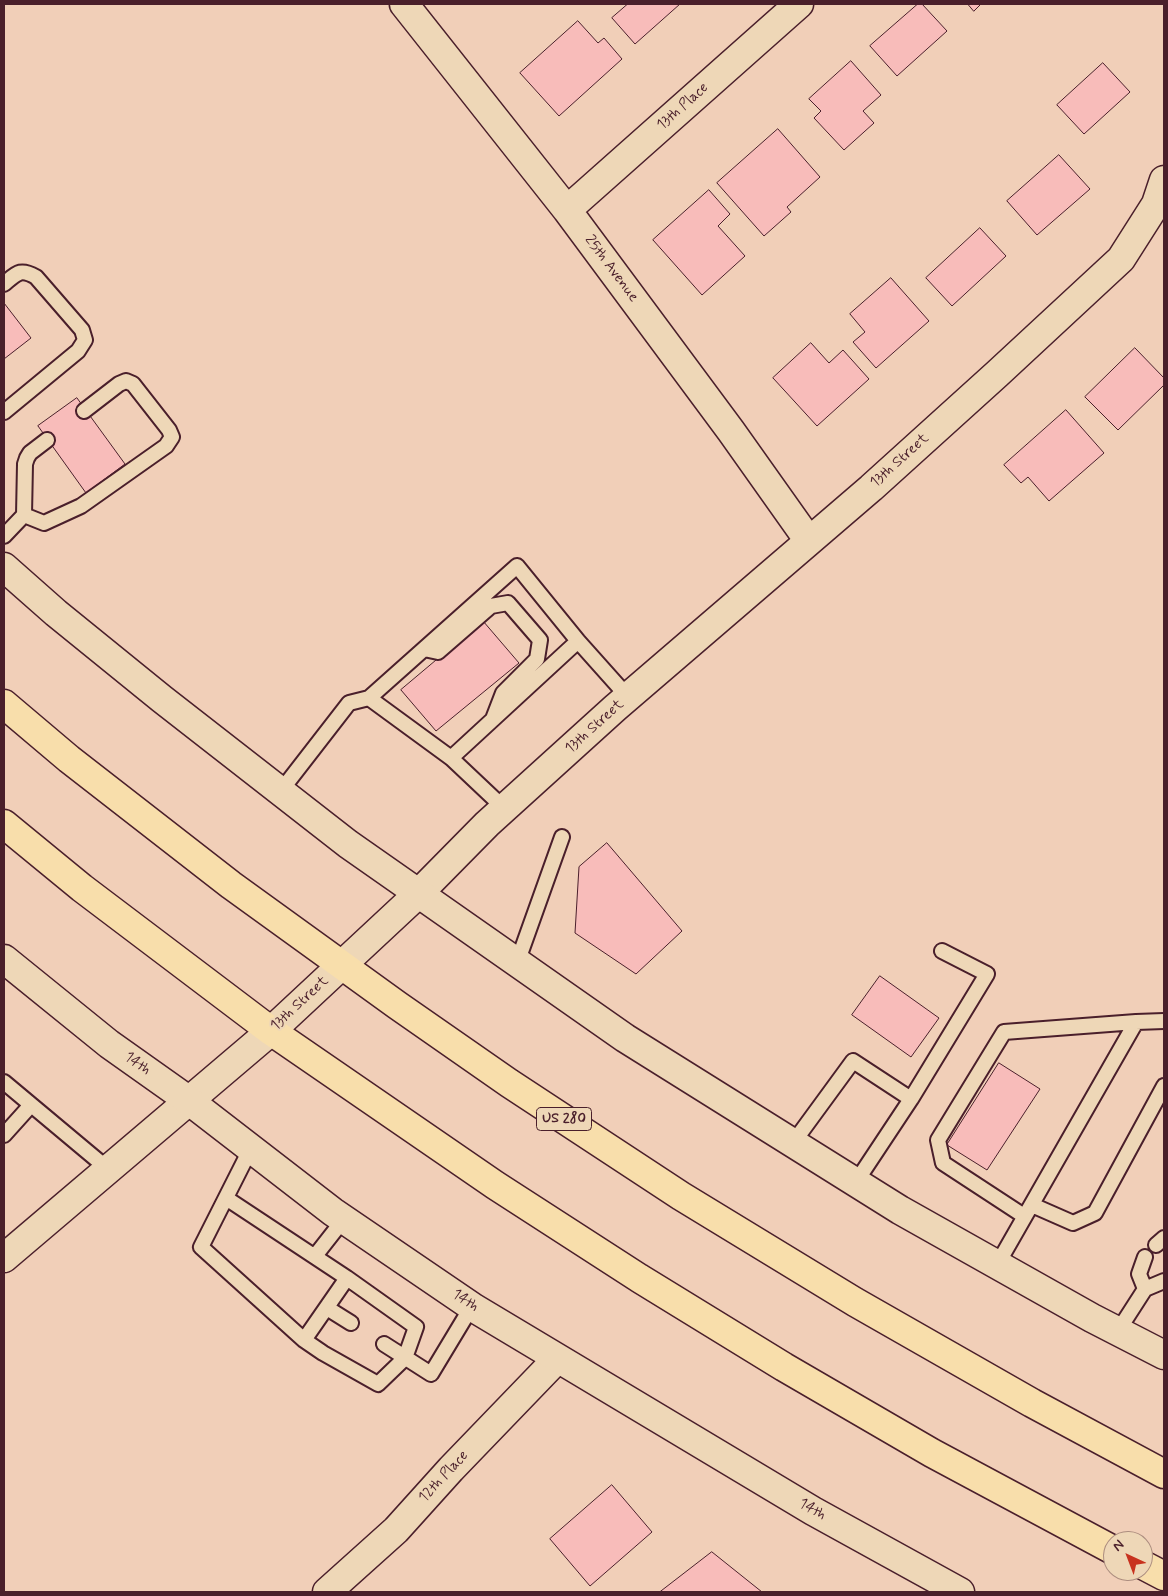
<!DOCTYPE html>
<html>
<head>
<meta charset="utf-8">
<style>
	body { margin:0 }
	#map { position:relative; width:1168px; height:1596px; overflow:hidden; background:#f1cfb8; font-family:Mynerve,sans-serif }
	canvas { display:block }
	.frame { position:absolute; inset:0; border:5px solid #4a1f2b; pointer-events:none }
	.north { position:absolute; left:1103px; top:1531px; width:50px; height:50px; box-sizing:border-box; background:#eed7b7; border:1px solid #ac8d7f; border-radius:50%; rotate:317deg; font-size:14px; font-weight:700; line-height:20px; text-align:center; color:#4a1f2b }
	.north::after { content:''; display:block; margin:auto; width:18px; height:22px; background:#c8321e; clip-path:polygon(50% 0,100% 100%,50% 72%,0 100%) }
</style>
</head>
<body>
<div id="map">
<canvas width="1168" height="1596"></canvas>
<div class="frame"></div>
<div class="north">N</div>
</div>
<script>
const ctx = document.querySelector('canvas').getContext('2d');
ctx.lineJoin = 'round';
function paint(path, color) { ctx.fillStyle = color; ctx.fill(path, 'evenodd'); }
function stroke(path, color, width, dash) { ctx.strokeStyle = color; ctx.lineWidth = width; ctx.lineCap = dash ? 'butt' : 'round'; ctx.setLineDash(dash || []); ctx.stroke(path); }
function drawText(font, color, halo, rows, align = 'center') {
  ctx.font = font + ' Mynerve,sans-serif'; ctx.lineWidth = 4; ctx.setLineDash([]); ctx.textBaseline = 'middle'; ctx.strokeStyle = halo; ctx.fillStyle = color; for (const [text, x, y, turn = 0] of rows) {
    ctx.save(); ctx.translate(x, y); ctx.rotate((+turn || 0) * Math.PI / 180); ctx.textAlign = isNaN(turn) ? turn : align; if (halo) ctx.strokeText(text, 0, 0); ctx.fillText(text, 0, 0); ctx.restore();
  }
}
const building = new Path2D(`
	M 628,4 L 680,4 L 635,44 L 612,18 Z
	M 918,4 L 922,4 L 947,31 L 897,76 L 870,46 Z
	M 968,4 L 981,4 L 974,11 Z
	M 578,21 L 598,43 L 604,38 L 622,59 L 559,116 L 520,73 Z
	M 851,61 L 881,95 L 863,111 L 874,123 L 844,150 L 814,118 L 821,111 L 809,99 Z
	M 1103,63 L 1130,92 L 1084,134 L 1057,105 Z
	M 778,129 L 820,177 L 787,207 L 791,212 L 764,236 L 717,183 Z
	M 1059,155 L 1090,189 L 1037,235 L 1007,201 Z
	M 709,190 L 730,214 L 718,226 L 745,256 L 702,295 L 653,240 Z
	M 980,228 L 1006,256 L 952,306 L 926,278 Z
	M 891,278 L 929,321 L 876,368 L 853,342 L 865,332 L 850,314 Z
	M 4,303 L 31,338 L 4,359 Z
	M 811,343 L 829,363 L 843,350 L 869,379 L 817,426 L 773,378 Z
	M 1135,348 L 1164,378 L 1164,385 L 1118,430 L 1085,397 Z
	M 77,398 L 125,464 L 86,493 L 38,426 Z
	M 1066,410 L 1104,453 L 1049,501 L 1028,477 L 1021,483 L 1004,465 Z
	M 483,621 L 519,663 L 436,731 L 401,690 Z
	M 607,843 L 682,931 L 636,974 L 575,933 L 579,867 Z
	M 880,976 L 939,1018 L 911,1057 L 852,1015 Z
	M 999,1063 L 1040,1089 L 987,1170 L 947,1145 Z
	M 612,1485 L 652,1532 L 590,1586 L 550,1539 Z
	M 712,1552 L 762,1592 L 660,1592 Z`);
paint(building, '#f8bcba');
stroke(building, '#4a1f2b', 1);
const service = new Path2D(`
	M 4,284 C 17,273 20,268 36,277 L 82,330 L 85,340 L 78,351 L 4,412
	M 47,440 L 30,453 L 27,458 L 25,464 L 24,515 L 44,523 L 81,506 L 166,446 L 172,437 L 169,430 L 133,384 L 126,381 L 119,384 L 84,411
	M 4,536 L 24,515
	M 424,649 L 438,652 L 491,606 L 508,603 L 540,640 L 537,659 L 503,693 L 493,719
	M 369,698 L 451,758 L 505,809
	M 451,758 L 578,641
	M 280,792 L 349,703 L 369,698 L 517,566 L 578,641 L 628,697
	M 517,963 L 562,837
	M 4,1082 L 108,1169
	M 4,1135 L 31,1105
	M 793,1143 L 853,1061 L 911,1099
	M 251,1148 L 201,1247 L 304,1340 L 323,1353 L 378,1384 L 405,1358 L 416,1327 L 347,1278 L 304,1340
	M 856,1182 L 911,1099 L 987,974 L 942,951
	M 226,1198 L 347,1278
	M 1032,1205 L 1073,1223 L 1095,1213 L 1164,1086
	M 1024,1216 L 943,1163 L 938,1140 L 1004,1032 L 1136,1022
	M 1156,1245 L 1164,1238
	M 315,1256 L 344,1219
	M 1145,1257 L 1139,1274 L 1145,1289
	M 997,1265 L 1136,1022 L 1164,1021
	M 327,1308 L 351,1323
	M 1118,1331 L 1145,1289 L 1164,1281
	M 384,1344 L 431,1374 L 472,1306`);
const minor = new Path2D(`
	M 404,4 L 567,210 L 731,431 L 809,541
	M 567,210 L 799,4
	M 4,1258 L 271,1031 L 418,894 L 487,824 L 615,708 L 871,488 L 997,374 L 1121,259 L 1156,204 L 1164,180
	M 327,1592 L 396,1530 L 451,1469 L 557,1359`);
const tertiary = new Path2D(`
	M 4,567 L 56,613 L 162,699 L 348,844 L 625,1038 L 900,1210 L 1092,1318 L 1164,1355
	M 4,959 L 109,1044 L 188,1100 L 333,1212 L 474,1308 L 813,1511 L 960,1592`);
const trunk = new Path2D(`
	M 4,704 L 69,759 L 231,885 L 397,1005 L 509,1083 L 681,1196 L 855,1302 L 1032,1403 L 1164,1474
	M 4,824 L 82,888 L 271,1031 L 495,1185 L 639,1278 L 784,1367 L 932,1453 L 1113,1550
	M 1143,1565 L 1164,1576`);
stroke(service, '#4a1f2b', 18);
stroke(minor, '#4a1f2b', 31);
stroke(tertiary, '#4a1f2b', 31);
stroke(trunk, '#4a1f2b', 31);
stroke(service, '#eed7b7', 14);
stroke(minor, '#eed7b7', 28);
stroke(tertiary, '#eed7b7', 28);
stroke(trunk, '#f8deab', 28);
for (const [x, y, w] of [
	[564,1119,55]
]) { const box = new Path2D(); box.roundRect(x - w / 2, y - 11.5, w, 23, 4); ctx.fillStyle = '#eed7b7'; ctx.fill(box); stroke(box, '#4a1f2b', 1); }
drawText('bold 14px', '#4a1f2b', null, [
	["US 280",564,1119]
]);
drawText('15px', '#4a1f2b', '#eed7b7', [
	["13th Place",683,107,-42],
	["25th Avenue",611,269,53],
	["13th Street",900,461,-42],
	["13th Street",595,727,-42],
	["13th Street",300,1004,-43],
	["14th",137,1064,36],
	["14th",465,1301,34],
	["12th Place",444,1477,-47],
	["14th",812,1510,30]
]);
</script>
</body>
</html>
